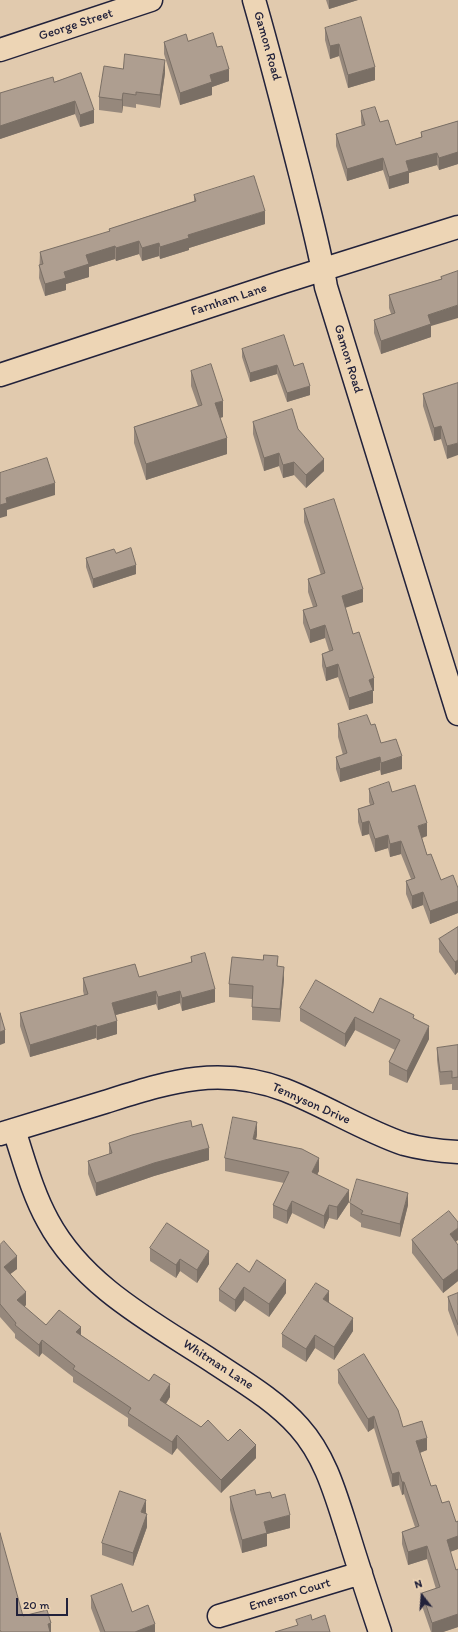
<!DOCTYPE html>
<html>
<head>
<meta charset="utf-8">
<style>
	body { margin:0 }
	#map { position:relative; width:458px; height:1632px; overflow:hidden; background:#e1caae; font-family:Itim,sans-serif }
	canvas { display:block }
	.north { position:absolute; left:402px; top:1576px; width:40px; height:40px; -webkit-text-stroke:3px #edd5b5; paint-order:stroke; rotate:343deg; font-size:11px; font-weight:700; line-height:16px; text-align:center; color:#22223b }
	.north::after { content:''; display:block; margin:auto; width:14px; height:18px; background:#22223b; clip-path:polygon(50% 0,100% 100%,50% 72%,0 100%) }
	.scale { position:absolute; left:16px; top:1598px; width:52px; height:18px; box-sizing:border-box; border:2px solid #22223b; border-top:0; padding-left:5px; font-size:12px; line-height:14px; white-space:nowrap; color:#22223b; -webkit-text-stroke:3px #edd5b5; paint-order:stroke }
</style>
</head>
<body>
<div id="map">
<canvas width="458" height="1632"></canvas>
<div class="north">N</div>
<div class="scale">20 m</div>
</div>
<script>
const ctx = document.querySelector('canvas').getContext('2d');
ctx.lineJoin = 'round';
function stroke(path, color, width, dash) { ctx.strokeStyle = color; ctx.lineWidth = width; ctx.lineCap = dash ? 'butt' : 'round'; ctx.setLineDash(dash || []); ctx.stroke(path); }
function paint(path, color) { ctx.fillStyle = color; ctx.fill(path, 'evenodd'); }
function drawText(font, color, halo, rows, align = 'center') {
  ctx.font = font + ' Itim,sans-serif'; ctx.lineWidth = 3; ctx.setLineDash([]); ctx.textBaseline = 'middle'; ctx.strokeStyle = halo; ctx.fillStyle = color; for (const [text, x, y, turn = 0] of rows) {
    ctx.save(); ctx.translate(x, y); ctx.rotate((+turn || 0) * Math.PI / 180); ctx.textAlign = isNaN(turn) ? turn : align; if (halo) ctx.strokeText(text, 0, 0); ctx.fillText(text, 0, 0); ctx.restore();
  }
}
const minor = new Path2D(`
	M 254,0 C 271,59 286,118 301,177 C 310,214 320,250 326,287 L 458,714
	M 0,50 L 151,0
	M 0,375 L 283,282 L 458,227
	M 14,1130 C 24,1160 32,1192 48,1221 C 83,1286 152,1322 212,1361 C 242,1381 275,1400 299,1427 C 326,1457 336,1496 348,1533 C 358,1566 369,1599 380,1632
	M 0,1134 C 35,1123 70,1113 105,1102 C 169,1082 218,1065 285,1090 C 326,1106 363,1130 404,1144 C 422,1149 440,1151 458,1152
	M 219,1616 L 361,1573`);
stroke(minor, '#22223b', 25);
stroke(minor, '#edd5b5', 22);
paint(new Path2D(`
	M 326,0 L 358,0 L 329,9 Z
	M 325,28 L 375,80 L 348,88 L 339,56 L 330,59 L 325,40 Z
	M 188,41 L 229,81 L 212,87 L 212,95 L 180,105 L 164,54 L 164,42 Z
	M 123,69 L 165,73 L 160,108 L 136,104 L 136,108 L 123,106 L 122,113 L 99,110 L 99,97 Z
	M 81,73 L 94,123 L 80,127 L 75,114 L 0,139 L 0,93 L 54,82 Z
	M 361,111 L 380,122 L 396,145 L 421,137 L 421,132 L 458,121 L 458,164 L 439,170 L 437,165 L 409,173 L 409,183 L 389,189 L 383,170 L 347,181 L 336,146 L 336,134 L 362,126 L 361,123 Z
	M 194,195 L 265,224 L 189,248 L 189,250 L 160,259 L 159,256 L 142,261 L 139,254 L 116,261 L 115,259 L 89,267 L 89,277 L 66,284 L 66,290 L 45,296 L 39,278 L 40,252 L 109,232 L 109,229 L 194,201 Z
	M 458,271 L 431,326 L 431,337 L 381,354 L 374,333 L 374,320 L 391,314 L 389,308 L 389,295 L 441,279 L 441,277 Z
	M 242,349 L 294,366 L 310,395 L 287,402 L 277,374 L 250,382 L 242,357 Z
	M 191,371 L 223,417 L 220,418 L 227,454 L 146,480 L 134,443 L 134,427 L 198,406 L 191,386 Z
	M 458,383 L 447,459 L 441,439 L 434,441 L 423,406 L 423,394 Z
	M 253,422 L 298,429 L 324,471 L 306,488 L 294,475 L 283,478 L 279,466 L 264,471 L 253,434 Z
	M 304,509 L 363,602 L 345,607 L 353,634 L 374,691 L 373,691 L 373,703 L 349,710 L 338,677 L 326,681 L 322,666 L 322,654 L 329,651 L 325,638 L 310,643 L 303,623 L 303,610 L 313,607 L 308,592 L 308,579 L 321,575 L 304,522 Z
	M 116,553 L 136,574 L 93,588 L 86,567 L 86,558 Z
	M 338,724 L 371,725 L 381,743 L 402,769 L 381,775 L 380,770 L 340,782 L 336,769 L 336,757 L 343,755 L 338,737 Z
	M 369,789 L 392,792 L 427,836 L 422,838 L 427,855 L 441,880 L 458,888 L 458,913 L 430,924 L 423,905 L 412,909 L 406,894 L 406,881 L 411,879 L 401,854 L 390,857 L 388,848 L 375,852 L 369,834 L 362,836 L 358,822 L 358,809 L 370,805 L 369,802 Z
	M 458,927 L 458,972 L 455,975 L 439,952 L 439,939 Z
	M 191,957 L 215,1002 L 182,1011 L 180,1003 L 158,1010 L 156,1004 L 116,1015 L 117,1034 L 97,1040 L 96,1038 L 30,1057 L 20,1026 L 20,1013 L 84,995 L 83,991 L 83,978 L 139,977 L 191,963 Z
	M 278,966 L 284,979 L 280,1022 L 252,1020 L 252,999 L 229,997 L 229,984 Z
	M 300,1008 L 373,1013 L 414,1018 L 429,1039 L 407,1083 L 389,1075 L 389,1062 L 395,1050 L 355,1030 L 345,1047 L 300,1021 Z
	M 458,1045 L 458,1090 L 452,1090 L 452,1084 L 440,1085 L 437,1060 L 437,1048 Z
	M 192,1127 L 209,1160 L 154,1176 L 96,1196 L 88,1174 L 88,1161 L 109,1154 L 109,1143 Z
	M 257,1135 L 256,1139 L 319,1171 L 317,1174 L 349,1202 L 337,1220 L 329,1218 L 324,1229 L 292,1213 L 287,1224 L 273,1218 L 273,1205 L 284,1183 L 225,1171 L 225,1158 Z
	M 350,1203 L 408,1205 L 400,1237 L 361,1227 L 361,1223 L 350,1216 Z
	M 412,1240 L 456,1242 L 458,1245 L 458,1281 L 443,1293 L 412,1253 Z
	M 0,1245 L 17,1269 L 10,1274 L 26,1305 L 24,1307 L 46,1325 L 81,1335 L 170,1397 L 166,1404 L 201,1427 L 228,1441 L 256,1458 L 221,1493 L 177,1448 L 172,1455 L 128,1426 L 128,1418 L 73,1382 L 73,1377 L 42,1353 L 39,1357 L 15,1338 L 15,1334 L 0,1317 Z
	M 150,1248 L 209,1264 L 197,1283 L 180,1271 L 176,1278 L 150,1261 Z
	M 249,1272 L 286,1293 L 269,1317 L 244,1300 L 235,1312 L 219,1301 L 219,1289 Z
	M 458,1293 L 458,1337 L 448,1310 L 448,1297 Z
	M 329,1302 L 353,1331 L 334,1360 L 315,1348 L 306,1362 L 282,1347 L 282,1334 Z
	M 338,1370 L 403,1427 L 427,1450 L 420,1453 L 431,1486 L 456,1522 L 458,1521 L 458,1549 L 450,1552 L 456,1570 L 458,1569 L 458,1627 L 443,1632 L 431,1632 L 422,1606 L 422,1593 L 436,1589 L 427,1559 L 408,1565 L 402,1544 L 402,1532 L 415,1527 L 404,1494 L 402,1495 L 399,1485 L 392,1487 L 374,1428 L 368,1432 L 338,1383 Z
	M 256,1495 L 272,1498 L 290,1528 L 267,1534 L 267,1546 L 242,1553 L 230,1510 L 230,1497 Z
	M 146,1512 L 147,1527 L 133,1566 L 102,1555 L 102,1543 Z
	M 91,1596 L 132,1612 L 155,1632 L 100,1632 L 91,1608 Z`), '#96887c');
paint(new Path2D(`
	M 329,0 L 358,0 L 329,9 Z
	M 339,44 L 339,56 L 330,59 L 330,46 Z
	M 165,60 L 165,73 L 160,108 L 160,95 Z
	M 375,67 L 375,80 L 348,88 L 348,75 Z
	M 229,69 L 229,81 L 212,87 L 212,95 L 180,105 L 180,93 L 210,75 Z
	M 123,93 L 123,106 L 122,113 L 122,100 Z
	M 75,101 L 75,114 L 0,139 L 0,126 Z
	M 94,110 L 94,123 L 80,127 L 80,115 Z
	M 458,152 L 458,164 L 439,170 L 439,158 Z
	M 437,153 L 437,165 L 409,173 L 409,183 L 389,189 L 389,177 L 406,161 Z
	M 383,158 L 383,170 L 347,181 L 347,169 Z
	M 265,211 L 265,224 L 189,248 L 189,250 L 160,259 L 160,247 L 188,235 Z
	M 139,241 L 139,254 L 116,261 L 116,248 Z
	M 159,243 L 159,256 L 142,261 L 142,248 Z
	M 115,246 L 115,259 L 89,267 L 89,277 L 66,284 L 66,290 L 45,296 L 45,284 L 64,272 L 86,255 Z
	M 458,305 L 458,318 L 431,326 L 431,337 L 381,354 L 381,341 L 428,315 Z
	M 277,365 L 277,374 L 250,382 L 250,373 Z
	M 310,386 L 310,395 L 287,402 L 287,393 Z
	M 223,401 L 223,417 L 215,419 L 215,403 Z
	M 441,426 L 441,439 L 434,441 L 434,428 Z
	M 227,438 L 227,454 L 146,480 L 146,464 Z
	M 458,443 L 458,455 L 447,459 L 447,446 Z
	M 279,453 L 279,466 L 264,471 L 264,458 Z
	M 324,459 L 324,471 L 306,488 L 306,475 Z
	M 294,462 L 294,475 L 283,478 L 283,465 Z
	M 55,483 L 55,495 L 7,510 L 7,516 L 0,518 L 0,505 L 6,498 Z
	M 136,565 L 136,574 L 93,588 L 93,579 Z
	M 363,589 L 363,602 L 342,609 L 342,596 Z
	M 325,625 L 325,638 L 310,643 L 310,630 Z
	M 338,664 L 338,677 L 326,681 L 326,668 Z
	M 374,678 L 374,691 L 373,691 L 373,703 L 349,710 L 349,698 L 369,680 Z
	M 402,756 L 402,769 L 381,775 L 381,763 Z
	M 380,757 L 380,770 L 340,782 L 340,769 Z
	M 369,821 L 369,834 L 362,836 L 362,823 Z
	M 427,823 L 427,836 L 418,839 L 418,826 Z
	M 388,835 L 388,848 L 375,852 L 375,839 Z
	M 401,841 L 401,854 L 390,857 L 390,844 Z
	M 423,892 L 423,905 L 412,909 L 412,896 Z
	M 458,901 L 458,913 L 430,924 L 430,911 Z
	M 458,960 L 458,972 L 455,975 L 455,962 Z
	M 284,967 L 284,979 L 280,1022 L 280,1009 Z
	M 215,989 L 215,1002 L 182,1011 L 182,998 Z
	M 156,991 L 156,1004 L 112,1016 L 112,1003 Z
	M 180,991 L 180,1003 L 158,1010 L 158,997 Z
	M 355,1017 L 355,1030 L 345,1047 L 345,1034 Z
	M 117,1021 L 117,1034 L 97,1040 L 97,1027 Z
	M 96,1025 L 96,1038 L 30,1057 L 30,1045 Z
	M 429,1026 L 429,1039 L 407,1083 L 407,1071 Z
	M 5,1030 L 5,1043 L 0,1045 L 0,1032 Z
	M 257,1122 L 257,1135 L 253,1151 L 253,1139 Z
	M 209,1148 L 209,1160 L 154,1176 L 96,1196 L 96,1183 L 154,1163 Z
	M 319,1158 L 319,1171 L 312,1185 L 312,1172 Z
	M 349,1190 L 349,1202 L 337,1220 L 337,1207 Z
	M 408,1193 L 408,1205 L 400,1237 L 400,1224 Z
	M 292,1201 L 292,1213 L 287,1224 L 287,1211 Z
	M 329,1205 L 329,1218 L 324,1229 L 324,1216 Z
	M 458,1228 L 458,1240 L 450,1247 L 450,1234 Z
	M 209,1251 L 209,1264 L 197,1283 L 197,1270 Z
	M 17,1256 L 17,1269 L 4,1279 L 4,1267 Z
	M 180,1259 L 180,1271 L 176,1278 L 176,1265 Z
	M 458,1269 L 458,1281 L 443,1293 L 443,1280 Z
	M 286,1280 L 286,1293 L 269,1317 L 269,1304 Z
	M 244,1287 L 244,1300 L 235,1312 L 235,1300 Z
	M 329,1291 L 329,1304 L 323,1299 Z
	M 26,1292 L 26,1305 L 17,1313 L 17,1300 Z
	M 353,1318 L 353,1331 L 334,1360 L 334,1347 Z
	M 81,1327 L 81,1340 L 76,1332 Z
	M 315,1335 L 315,1348 L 306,1362 L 306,1349 Z
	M 42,1340 L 42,1353 L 39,1357 L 39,1345 Z
	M 170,1384 L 170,1397 L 160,1413 L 160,1400 Z
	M 374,1416 L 374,1428 L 368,1432 L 368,1419 Z
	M 177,1435 L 177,1448 L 172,1455 L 172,1442 Z
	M 427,1438 L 427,1450 L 416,1454 L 416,1441 Z
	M 256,1445 L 256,1458 L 221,1493 L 221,1480 Z
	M 399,1472 L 399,1485 L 392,1487 L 392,1474 Z
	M 402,1482 L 404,1482 L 404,1494 L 402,1495 Z
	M 146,1500 L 146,1512 L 141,1525 L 141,1512 Z
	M 147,1514 L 147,1527 L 133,1566 L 133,1553 Z
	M 290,1515 L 290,1528 L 267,1534 L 267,1546 L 242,1553 L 242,1540 L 264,1522 Z
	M 458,1536 L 458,1549 L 447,1553 L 447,1540 Z
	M 427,1546 L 427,1559 L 408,1565 L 408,1552 Z
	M 458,1614 L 458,1627 L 443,1632 L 432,1632 L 432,1623 Z
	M 51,1623 L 51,1632 L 48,1632 L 48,1624 Z
	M 155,1624 L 155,1632 L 135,1632 Z`), '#7a6f65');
const building = new Path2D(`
	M 361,17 L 375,67 L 348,75 L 339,44 L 330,46 L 325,28 Z
	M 213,33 L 217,47 L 222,46 L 229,69 L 210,75 L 212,82 L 180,93 L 164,42 L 186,34 L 188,41 Z
	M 125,54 L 165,60 L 160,95 L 136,92 L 136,95 L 123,93 L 122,100 L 99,97 L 104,66 L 123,69 Z
	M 81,73 L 94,110 L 80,115 L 75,101 L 0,126 L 0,93 L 53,77 L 54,82 Z
	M 375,107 L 380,122 L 388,120 L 396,145 L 422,137 L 421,132 L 458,121 L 458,152 L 439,158 L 437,153 L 406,161 L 409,171 L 389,177 L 383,158 L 347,169 L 336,134 L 365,125 L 361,111 Z
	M 254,176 L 265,211 L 188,235 L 189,238 L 160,247 L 159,243 L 142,248 L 139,241 L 116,248 L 115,246 L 86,255 L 89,264 L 64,272 L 66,278 L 45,284 L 39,265 L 43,264 L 40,252 L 110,231 L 109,229 L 196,201 L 194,195 Z
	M 458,271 L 458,305 L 428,315 L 431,324 L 381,341 L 374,320 L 395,313 L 389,295 L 442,279 L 441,277 Z
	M 284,335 L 294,366 L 303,363 L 310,386 L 287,393 L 277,365 L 250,373 L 242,349 Z
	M 211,364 L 223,401 L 215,403 L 227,438 L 146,464 L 134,427 L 202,405 L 191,371 Z
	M 458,383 L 458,443 L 447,446 L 441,426 L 434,428 L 423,394 Z
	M 292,409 L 298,429 L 324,459 L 306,475 L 294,462 L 283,465 L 279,453 L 264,458 L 253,422 Z
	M 47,458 L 55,483 L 6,498 L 7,503 L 0,505 L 0,473 Z
	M 334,499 L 363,589 L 342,596 L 353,634 L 359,632 L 374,678 L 369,680 L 373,690 L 349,698 L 338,664 L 326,668 L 322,654 L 333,650 L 325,625 L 310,630 L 303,610 L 317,606 L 308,579 L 325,573 L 304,509 Z
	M 131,548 L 136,565 L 93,579 L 86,558 L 114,549 L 116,553 Z
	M 367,715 L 371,725 L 375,724 L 381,743 L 396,739 L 402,756 L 381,763 L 380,757 L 340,769 L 336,757 L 347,753 L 338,724 Z
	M 389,782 L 392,792 L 415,785 L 427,823 L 418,826 L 427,855 L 431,854 L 441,880 L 453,875 L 458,888 L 458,901 L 430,911 L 423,892 L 412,896 L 406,881 L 415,878 L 401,841 L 390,844 L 388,835 L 375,839 L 369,821 L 362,823 L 358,809 L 374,804 L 369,789 Z
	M 458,927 L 458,960 L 455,962 L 439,939 Z
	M 205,953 L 215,989 L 182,998 L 180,991 L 158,997 L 156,991 L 112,1003 L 117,1021 L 97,1027 L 96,1025 L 30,1045 L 20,1013 L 88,994 L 83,978 L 135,964 L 139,977 L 192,962 L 191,957 Z
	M 264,955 L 278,956 L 277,966 L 284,967 L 280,1009 L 252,1007 L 253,986 L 229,984 L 232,957 L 263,960 Z
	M 316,980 L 373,1013 L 380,998 L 414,1015 L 413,1018 L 429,1026 L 407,1071 L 389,1062 L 400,1040 L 355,1017 L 345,1034 L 300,1008 Z
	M 0,1013 L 5,1030 L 0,1032 Z
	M 458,1045 L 458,1077 L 452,1078 L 452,1071 L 440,1072 L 437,1048 Z
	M 233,1117 L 257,1122 L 253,1139 L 302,1149 L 319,1158 L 312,1172 L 349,1190 L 337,1207 L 329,1205 L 324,1216 L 292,1201 L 287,1211 L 273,1205 L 289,1172 L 225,1158 Z
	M 191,1121 L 192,1127 L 202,1124 L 209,1148 L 154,1163 L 96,1183 L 88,1161 L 112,1153 L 109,1143 L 132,1135 L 179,1123 Z
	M 357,1179 L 408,1193 L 400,1224 L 361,1214 L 363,1211 L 350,1203 Z
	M 449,1211 L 458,1222 L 458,1228 L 450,1234 L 458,1245 L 458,1269 L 443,1280 L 412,1240 Z
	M 167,1223 L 209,1251 L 197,1270 L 180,1259 L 176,1265 L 150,1248 Z
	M 4,1241 L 17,1256 L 4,1267 L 26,1292 L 17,1300 L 46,1325 L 59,1310 L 81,1327 L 76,1332 L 149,1381 L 154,1374 L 170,1384 L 160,1400 L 201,1427 L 208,1420 L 228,1441 L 240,1429 L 256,1445 L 221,1480 L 177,1435 L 172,1442 L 128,1413 L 131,1408 L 73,1369 L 75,1366 L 42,1340 L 39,1345 L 15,1325 L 16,1323 L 0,1304 L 0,1245 Z
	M 257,1260 L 286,1280 L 269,1304 L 244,1287 L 235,1300 L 219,1289 L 237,1263 L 249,1272 Z
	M 316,1283 L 329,1291 L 323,1299 L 353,1318 L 334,1347 L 315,1335 L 306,1349 L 282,1334 Z
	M 458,1293 L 458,1325 L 448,1297 Z
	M 364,1354 L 398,1410 L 403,1427 L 422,1421 L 427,1438 L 416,1441 L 431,1486 L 436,1485 L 442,1503 L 449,1501 L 456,1522 L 458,1521 L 458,1536 L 447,1540 L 456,1570 L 458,1569 L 458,1614 L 432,1623 L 422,1593 L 440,1587 L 427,1546 L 408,1552 L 402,1532 L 419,1526 L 404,1482 L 402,1482 L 399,1472 L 392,1474 L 374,1416 L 368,1419 L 338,1370 Z
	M 255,1490 L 256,1495 L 270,1492 L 272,1498 L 285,1494 L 290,1515 L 264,1522 L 267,1533 L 242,1540 L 230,1497 Z
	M 120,1491 L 146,1500 L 141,1512 L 147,1514 L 133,1553 L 102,1543 Z
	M 0,1533 L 23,1616 L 47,1610 L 51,1623 L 48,1624 L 50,1632 L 1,1632 L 0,1630 Z
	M 122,1584 L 132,1612 L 148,1605 L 155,1624 L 135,1632 L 105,1632 L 91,1596 Z
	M 311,1615 L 312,1620 L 325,1615 L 330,1632 L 275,1632 L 298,1625 L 296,1620 Z`);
paint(building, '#ae9e90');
stroke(building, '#7a6f65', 1);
drawText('13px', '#22223b', '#edd5b5', [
	["George Street",76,25,-18],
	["Gamon Road",267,46,74],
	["Farnham Lane",229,300,-18],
	["Gamon Road",348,359,73],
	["Tennyson Drive",311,1104,24],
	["Whitman Lane",218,1365,33],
	["Emerson Court",290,1595,-17]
]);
</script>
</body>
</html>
